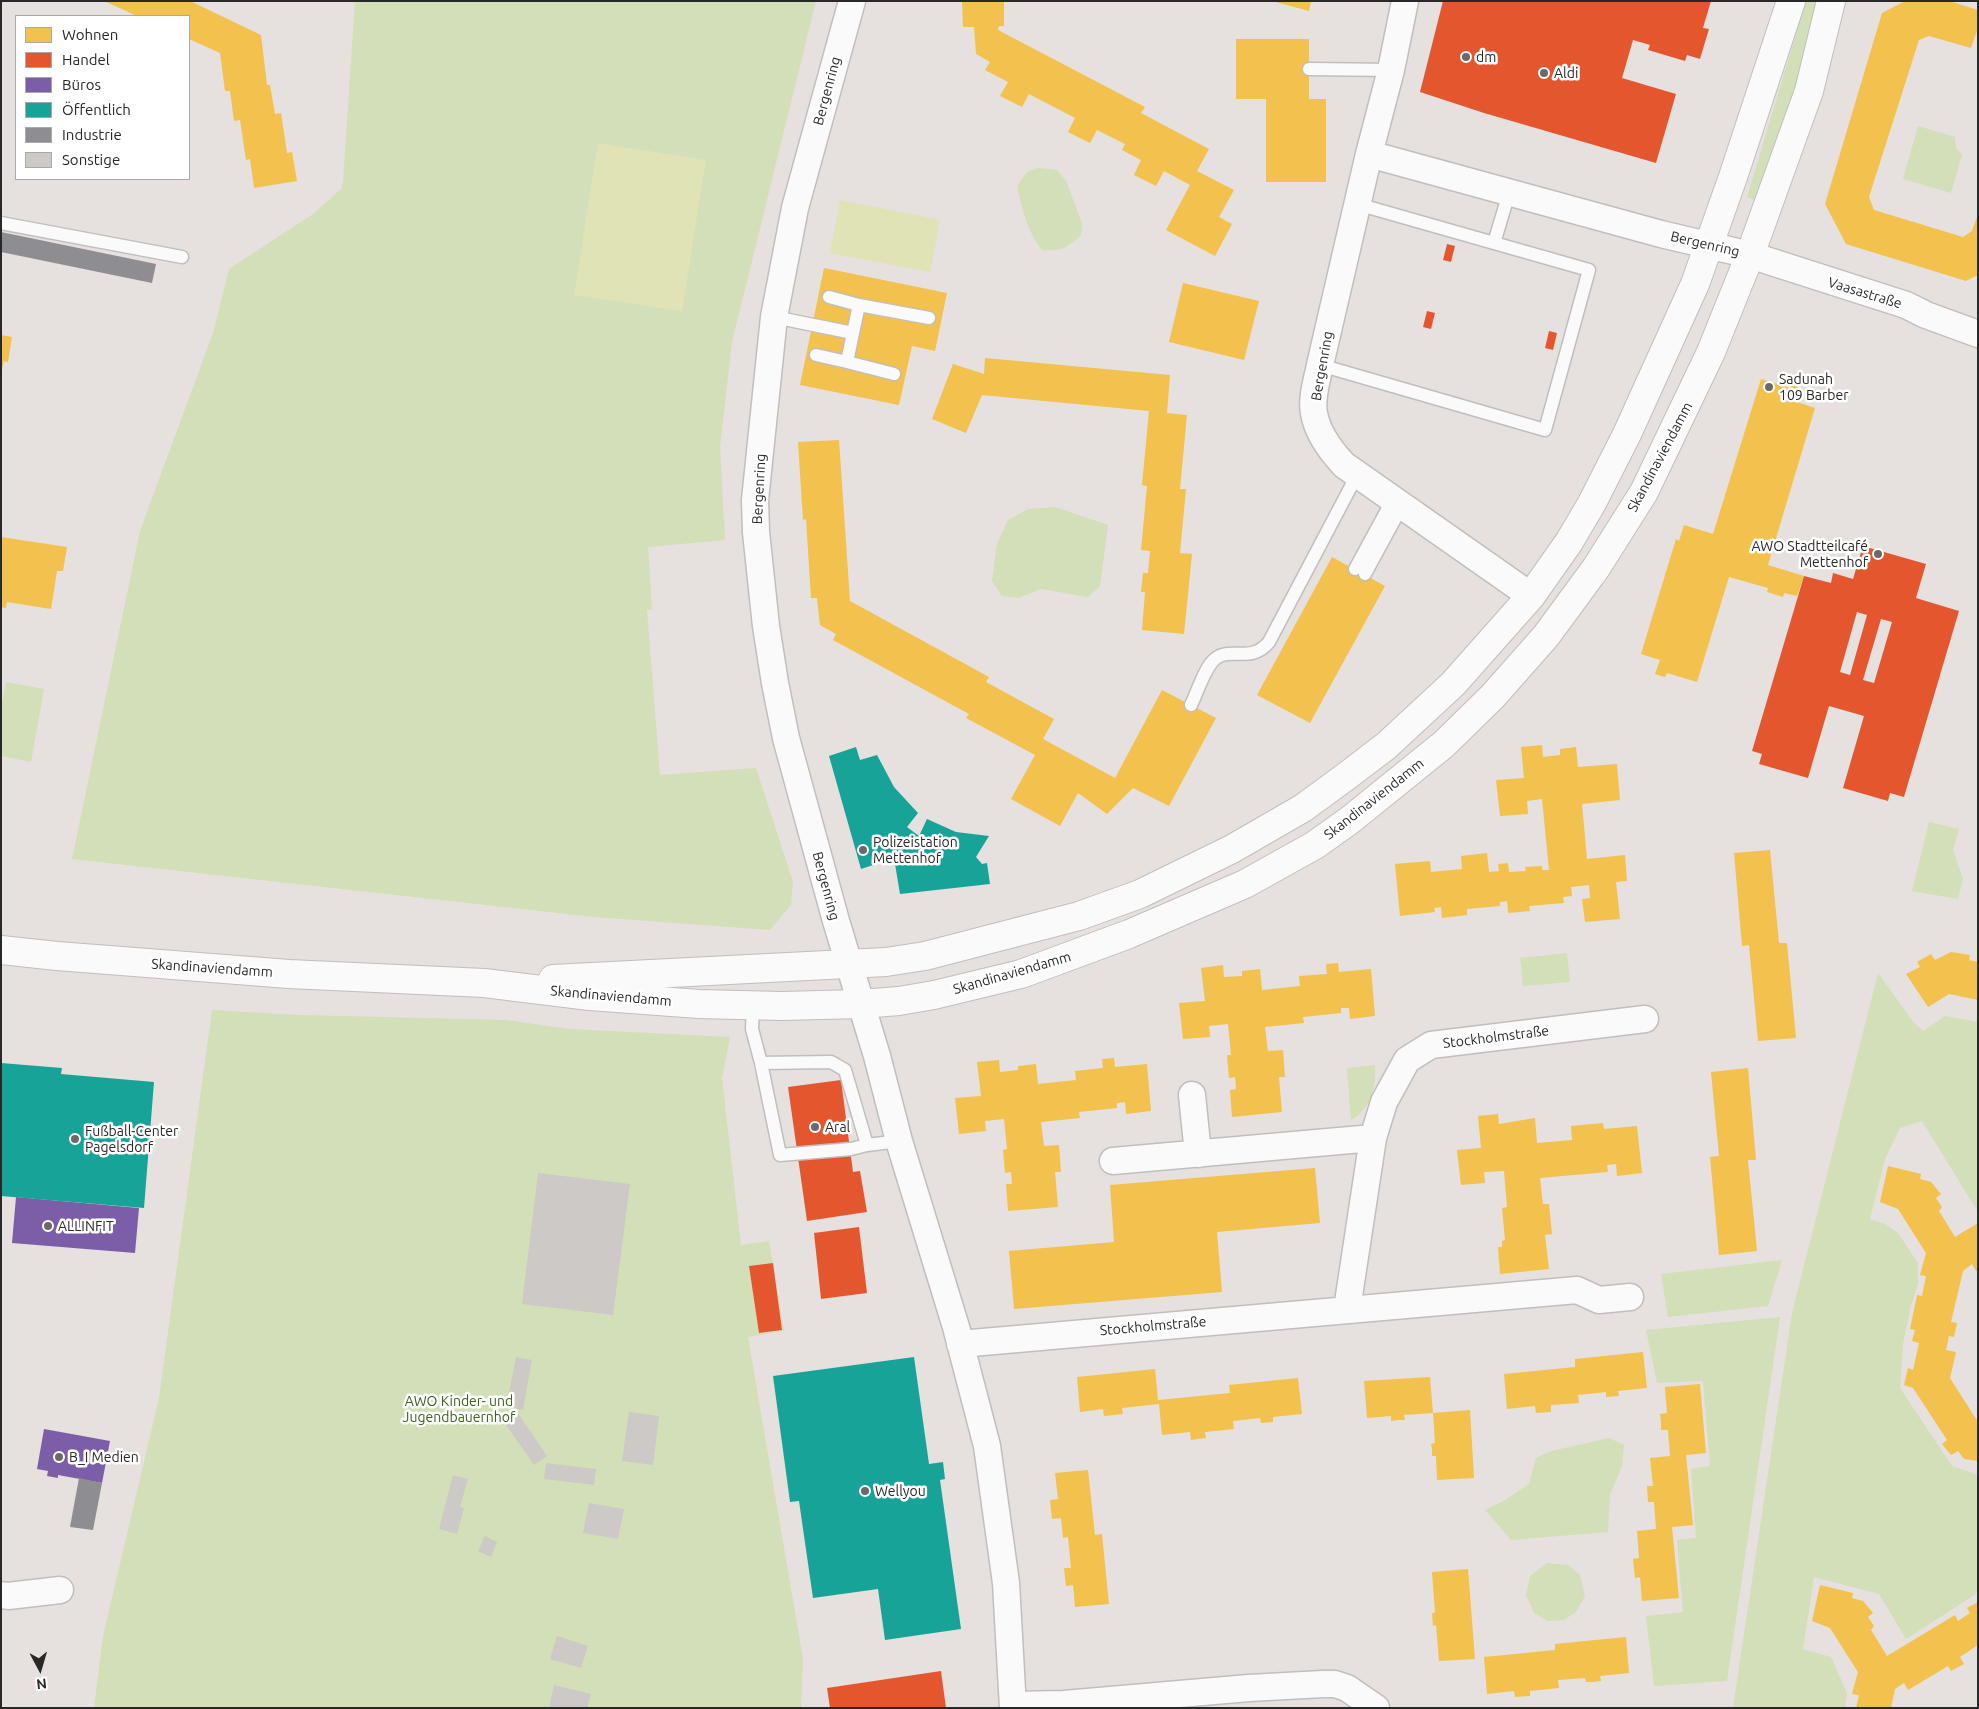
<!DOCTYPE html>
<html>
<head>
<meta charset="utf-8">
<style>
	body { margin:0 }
	#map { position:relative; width:1979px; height:1709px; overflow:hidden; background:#e6e0de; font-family:Ubuntu,sans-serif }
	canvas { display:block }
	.frame { position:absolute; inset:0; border:2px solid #282828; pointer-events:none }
	.legend { position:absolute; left:15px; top:15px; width:175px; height:165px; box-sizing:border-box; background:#fff; border:1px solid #a9a9a9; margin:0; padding:6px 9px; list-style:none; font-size:15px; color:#282828 }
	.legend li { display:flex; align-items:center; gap:10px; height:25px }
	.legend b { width:25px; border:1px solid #a9a9a9 }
	.north { position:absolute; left:15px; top:1644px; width:50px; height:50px; -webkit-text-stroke:4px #fff; paint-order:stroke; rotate:174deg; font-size:14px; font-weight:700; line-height:20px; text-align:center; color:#282828 }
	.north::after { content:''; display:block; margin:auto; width:18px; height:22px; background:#282828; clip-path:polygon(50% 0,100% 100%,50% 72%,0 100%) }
</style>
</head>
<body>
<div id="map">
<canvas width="1979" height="1709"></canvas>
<div class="frame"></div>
<ul class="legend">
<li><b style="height:14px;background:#f2c14e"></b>Wohnen</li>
<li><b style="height:14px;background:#e4572e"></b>Handel</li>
<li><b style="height:14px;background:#7b5ea7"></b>Büros</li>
<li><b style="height:14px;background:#17a398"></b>Öffentlich</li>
<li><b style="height:14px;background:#8d8d92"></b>Industrie</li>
<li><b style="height:14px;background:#cdc9c7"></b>Sonstige</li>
</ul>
<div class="north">N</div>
</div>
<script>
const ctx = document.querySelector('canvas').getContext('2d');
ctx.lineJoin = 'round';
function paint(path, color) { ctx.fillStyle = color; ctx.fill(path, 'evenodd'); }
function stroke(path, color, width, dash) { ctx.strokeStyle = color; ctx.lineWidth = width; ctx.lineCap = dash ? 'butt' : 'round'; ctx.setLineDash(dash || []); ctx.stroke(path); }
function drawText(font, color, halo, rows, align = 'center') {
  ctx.font = font + ' Ubuntu,sans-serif'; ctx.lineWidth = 5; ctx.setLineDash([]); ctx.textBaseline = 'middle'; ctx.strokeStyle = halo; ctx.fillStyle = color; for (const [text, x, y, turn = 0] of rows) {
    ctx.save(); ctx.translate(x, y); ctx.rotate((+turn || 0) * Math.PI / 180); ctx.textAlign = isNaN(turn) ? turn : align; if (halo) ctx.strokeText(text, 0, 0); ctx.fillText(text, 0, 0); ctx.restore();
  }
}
paint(new Path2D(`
	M 355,1 L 816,1 L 732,342 L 720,447 L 725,540 L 648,547 L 652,609 L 647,610 L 660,775 L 756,768 L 793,882 L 791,905 L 770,930 L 594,917 L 72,859 L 140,531 L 214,330 L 229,269 L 313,214 L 341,189 L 343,182 Z
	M 1806,1 L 1820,1 L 1785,123 L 1758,201 L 1747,197 Z
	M 1918,126 L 1955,137 L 1956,148 L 1962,155 L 1951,193 L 1903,179 Z
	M 1039,168 L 1057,170 L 1066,181 L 1082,223 L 1081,235 C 1067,248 1062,251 1042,250 C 1027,231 1022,209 1017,186 L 1027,172 Z
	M 1055,507 L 1108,525 L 1100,586 L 1088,597 L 1041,589 L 1019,598 L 1002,596 L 992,581 L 997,544 L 1008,520 L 1028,509 Z
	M 6,682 L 44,689 L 31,762 L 1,756 L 1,709 Z
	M 1929,822 L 1959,829 L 1953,850 L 1963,879 L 1958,899 L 1912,891 Z
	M 1567,953 L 1570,982 L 1523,986 L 1520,958 Z
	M 1878,973 L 1914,1023 L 1923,1031 L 1945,1016 L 1978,1022 L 1978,1212 L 1922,1121 L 1900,1128 L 1885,1159 L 1870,1219 L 1885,1224 L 1898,1233 L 1918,1263 L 1918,1284 L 1911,1305 L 1903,1344 L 1900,1388 L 1952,1466 L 1978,1475 L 1978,1590 L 1976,1594 L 1906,1639 L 1879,1594 L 1814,1577 L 1803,1649 L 1831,1657 L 1847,1693 L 1845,1708 L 1733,1708 L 1792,1313 Z
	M 212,1010 L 299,1015 L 506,1020 L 570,1029 L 730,1037 L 722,1078 L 741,1245 L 769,1241 L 784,1331 L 748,1337 L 803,1659 L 801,1708 L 94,1708 L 103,1636 L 159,1398 Z
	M 1375,1065 C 1376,1088 1372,1108 1351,1120 L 1347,1068 Z
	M 1782,1260 L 1768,1306 L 1668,1317 L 1661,1274 Z
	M 1780,1317 L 1727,1681 L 1654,1686 L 1646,1616 L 1683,1612 L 1677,1540 L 1696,1538 L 1691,1469 L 1710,1466 L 1703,1381 L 1657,1383 L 1646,1330 Z
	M 1609,1438 L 1624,1445 L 1622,1466 L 1610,1495 L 1608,1532 L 1511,1540 L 1485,1510 L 1505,1500 L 1529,1484 L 1536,1458 L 1551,1451 Z
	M 1547,1563 L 1568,1565 L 1580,1575 L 1585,1596 L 1576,1612 L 1564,1620 L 1548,1621 L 1534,1613 L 1526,1595 L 1530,1576 Z`), '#d3dfb8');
paint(new Path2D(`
	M 598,143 L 706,160 L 682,311 L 574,295 Z
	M 840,200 L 940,220 L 930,272 L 830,253 Z`), '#dfe3b5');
paint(new Path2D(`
	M 104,1 L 190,1 L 261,35 L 267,85 L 270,85 L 275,114 L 281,113 L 287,153 L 292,152 L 297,181 L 254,188 L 250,159 L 246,160 L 240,120 L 234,121 L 230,91 L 225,91 L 220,53 L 189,39 L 189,16 L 137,16 Z
	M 962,1 L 1004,1 L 1004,26 L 999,26 L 998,30 L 1145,107 L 1141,113 L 1209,149 L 1197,171 L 1234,190 L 1219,217 L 1232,224 L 1215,256 L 1166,230 L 1190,185 L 1164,171 L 1156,186 L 1134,175 L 1141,160 L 1122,150 L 1125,144 L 1097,130 L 1090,143 L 1068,132 L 1075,118 L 1029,94 L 1022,107 L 1000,96 L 1008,82 L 985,70 L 990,62 L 976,54 L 974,27 L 963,27 Z
	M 1272,1 L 1311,1 L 1309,11 Z
	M 1905,1 L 1949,1 L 1978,10 L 1978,28 L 1971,48 L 1929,36 L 1919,40 L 1869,197 L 1874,210 L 1963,237 L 1972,231 L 1978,214 L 1978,275 L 1966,281 L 1846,244 L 1825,204 L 1882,13 Z
	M 1236,39 L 1309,39 L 1309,99 L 1326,99 L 1326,182 L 1266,182 L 1266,99 L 1236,99 Z
	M 824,268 L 947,293 L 935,351 L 912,346 L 899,405 L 800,385 Z
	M 1183,283 L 1259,301 L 1244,360 L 1169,342 Z
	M 1,335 L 12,337 L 8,362 L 4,361 L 2,369 Z
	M 985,358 L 1170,375 L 1167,413 L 1187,415 L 1180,489 L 1186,489 L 1180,553 L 1192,554 L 1184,634 L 1142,630 L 1145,592 L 1141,592 L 1143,573 L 1148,573 L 1150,551 L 1141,550 L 1147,486 L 1142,485 L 1149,411 L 982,395 L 966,433 L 932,419 L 953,364 L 984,374 Z
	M 1761,379 L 1790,388 L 1791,384 L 1801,388 L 1797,402 L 1815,408 L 1768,565 L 1804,576 L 1797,596 L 1784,593 L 1783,597 L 1767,592 L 1768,588 L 1729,577 L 1697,682 L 1667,673 L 1665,677 L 1655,674 L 1660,660 L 1641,654 L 1676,539 L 1679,541 L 1684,525 L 1713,534 Z
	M 839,440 L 850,601 L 989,677 L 986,682 L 1054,719 L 1043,739 L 1115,778 L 1162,690 L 1216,718 L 1169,806 L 1133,788 L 1107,814 L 1078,793 L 1060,826 L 1011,799 L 1035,755 L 966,718 L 969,714 L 833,640 L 836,634 L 820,625 L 817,598 L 811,598 L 806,519 L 803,520 L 798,442 Z
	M 1,537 L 67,547 L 63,571 L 57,571 L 51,609 L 7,602 L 6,608 L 1,607 Z
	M 1332,557 L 1385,586 L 1310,723 L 1257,695 Z
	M 1542,745 L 1543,757 L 1560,755 L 1560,749 L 1576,747 L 1578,767 L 1617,764 L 1620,800 L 1582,804 L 1587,859 L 1625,855 L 1627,881 L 1616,882 L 1620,919 L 1585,922 L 1582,899 L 1590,898 L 1589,885 L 1571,887 L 1572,896 L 1563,897 L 1564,903 L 1529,906 L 1530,911 L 1508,913 L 1507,901 L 1500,902 L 1500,906 L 1467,909 L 1467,915 L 1442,918 L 1441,907 L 1434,908 L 1435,912 L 1400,916 L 1395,864 L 1430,861 L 1431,872 L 1462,869 L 1461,856 L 1487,853 L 1489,872 L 1499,871 L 1498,864 L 1508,863 L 1509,872 L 1526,871 L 1525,867 L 1542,866 L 1542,870 L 1549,870 L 1542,799 L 1527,801 L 1528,814 L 1500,816 L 1496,780 L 1524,778 L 1521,747 Z
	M 1770,850 L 1779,943 L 1787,943 L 1796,1038 L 1758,1041 L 1749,945 L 1742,946 L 1734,853 Z
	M 1951,952 L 1970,955 L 1969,960 L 1978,962 L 1978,1000 L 1949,994 L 1928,1007 L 1906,974 L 1920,967 L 1917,962 L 1931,954 L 1935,960 Z
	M 1338,963 L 1339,972 L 1371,969 L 1375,1016 L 1350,1019 L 1349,1008 L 1341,1008 L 1341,1013 L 1303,1017 L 1304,1023 L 1265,1027 L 1268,1051 L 1283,1050 L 1285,1077 L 1279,1077 L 1282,1112 L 1232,1117 L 1230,1090 L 1236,1089 L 1235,1077 L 1229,1078 L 1227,1055 L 1231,1055 L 1228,1024 L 1209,1026 L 1210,1037 L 1183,1039 L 1179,1003 L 1205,1001 L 1201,968 L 1223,965 L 1224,977 L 1242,976 L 1242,971 L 1260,969 L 1262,990 L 1300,986 L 1299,976 L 1327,974 L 1326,964 Z
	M 1114,1058 L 1115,1067 L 1147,1064 L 1151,1111 L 1126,1114 L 1125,1102 L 1117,1103 L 1117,1108 L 1079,1112 L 1080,1118 L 1041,1122 L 1044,1146 L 1059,1145 L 1061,1172 L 1055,1172 L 1058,1207 L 1008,1211 L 1006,1184 L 1012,1184 L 1011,1172 L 1005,1173 L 1003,1150 L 1007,1149 L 1004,1119 L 985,1121 L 986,1131 L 959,1134 L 955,1098 L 981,1096 L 977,1062 L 999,1060 L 1000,1072 L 1018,1070 L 1018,1066 L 1036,1064 L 1038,1084 L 1076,1080 L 1075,1071 L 1103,1068 L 1102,1059 Z
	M 1748,1068 L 1756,1160 L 1748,1160 L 1757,1251 L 1719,1255 L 1710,1157 L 1719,1156 L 1711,1072 Z
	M 1498,1114 L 1499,1124 L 1535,1118 L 1537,1143 L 1572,1140 L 1571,1126 L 1603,1123 L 1604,1129 L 1637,1126 L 1642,1173 L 1617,1176 L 1616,1164 L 1607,1165 L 1608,1172 L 1540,1178 L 1543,1204 L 1549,1204 L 1552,1234 L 1545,1235 L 1549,1269 L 1500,1274 L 1498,1247 L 1502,1247 L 1502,1241 L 1505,1240 L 1502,1208 L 1507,1207 L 1504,1171 L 1484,1172 L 1485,1183 L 1461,1185 L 1457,1150 L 1481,1148 L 1478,1116 Z
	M 1888,1166 L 1921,1174 L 1920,1179 L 1931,1182 L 1941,1194 L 1936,1198 L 1942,1207 L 1939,1211 L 1955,1237 L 1978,1223 L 1978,1270 L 1976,1271 L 1972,1264 L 1963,1271 L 1951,1322 L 1957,1323 L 1954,1337 L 1949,1336 L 1946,1350 L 1956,1352 L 1950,1378 L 1976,1419 L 1978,1419 L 1978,1461 L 1964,1459 L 1958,1451 L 1951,1455 L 1942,1444 L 1947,1440 L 1913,1388 L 1904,1385 L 1908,1368 L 1913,1370 L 1919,1343 L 1912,1341 L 1915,1330 L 1910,1329 L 1917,1295 L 1922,1296 L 1926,1276 L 1920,1275 L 1926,1253 L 1898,1209 L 1880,1202 Z
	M 1315,1168 L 1320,1223 L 1217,1232 L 1222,1292 L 1014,1309 L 1009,1251 L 1114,1242 L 1110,1185 Z
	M 1643,1352 L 1647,1388 L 1618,1391 L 1619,1396 L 1606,1397 L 1606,1392 L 1578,1395 L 1579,1403 L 1551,1405 L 1551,1412 L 1536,1413 L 1535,1406 L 1507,1409 L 1504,1374 L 1575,1367 L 1575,1359 Z
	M 1155,1369 L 1158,1400 L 1230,1393 L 1229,1385 L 1298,1378 L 1302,1414 L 1273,1417 L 1273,1422 L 1261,1423 L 1260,1418 L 1233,1421 L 1234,1429 L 1205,1432 L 1206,1438 L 1191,1440 L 1190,1432 L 1162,1435 L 1159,1404 L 1122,1408 L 1123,1414 L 1104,1416 L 1103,1409 L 1080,1412 L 1077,1377 Z
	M 1430,1377 L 1433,1413 L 1404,1415 L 1405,1420 L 1398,1420 L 1391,1421 L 1391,1416 L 1367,1418 L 1364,1381 Z
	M 1700,1384 L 1706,1453 L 1686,1455 L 1693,1525 L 1672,1527 L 1679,1598 L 1642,1601 L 1640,1577 L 1635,1578 L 1633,1559 L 1639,1558 L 1637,1531 L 1656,1529 L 1654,1502 L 1648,1502 L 1647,1486 L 1653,1486 L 1650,1458 L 1670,1456 L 1668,1430 L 1661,1430 L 1661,1422 L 1660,1414 L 1667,1413 L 1665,1387 Z
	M 1470,1410 L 1474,1478 L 1437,1480 L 1436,1456 L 1432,1456 L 1432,1449 L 1431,1444 L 1435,1443 L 1433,1413 Z
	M 1088,1470 L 1095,1535 L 1102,1534 L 1109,1604 L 1075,1607 L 1073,1585 L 1066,1586 L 1064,1568 L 1071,1568 L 1068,1537 L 1063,1538 L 1061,1518 L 1052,1519 L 1050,1500 L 1058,1499 L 1055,1473 Z
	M 1468,1569 L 1475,1659 L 1439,1661 L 1436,1625 L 1433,1626 L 1432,1613 L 1435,1613 L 1432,1572 Z
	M 1820,1585 L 1853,1593 L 1852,1598 L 1863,1601 L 1873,1613 L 1868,1617 L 1874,1626 L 1871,1630 L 1887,1656 L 1955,1615 L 1958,1621 L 1970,1613 L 1967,1608 L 1978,1602 L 1978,1645 L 1960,1657 L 1964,1664 L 1951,1671 L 1948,1666 L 1908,1690 L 1904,1683 L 1895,1689 L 1891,1708 L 1856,1708 L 1859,1695 L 1852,1694 L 1858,1672 L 1830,1628 L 1812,1621 Z
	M 1626,1637 L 1629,1673 L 1600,1676 L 1601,1681 L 1593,1682 L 1586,1682 L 1585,1678 L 1558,1680 L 1559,1688 L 1530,1691 L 1530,1696 L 1515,1697 L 1514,1691 L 1487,1694 L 1484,1657 L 1555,1650 L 1555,1644 Z`), '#f2c14e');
paint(new Path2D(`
	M 1443,1 L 1711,1 L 1703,28 L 1709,29 L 1700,59 L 1687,55 L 1685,61 L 1648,50 L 1650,45 L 1633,40 L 1622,78 L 1676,94 L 1656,163 L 1484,113 L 1420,92 Z
	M 1447,244 L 1455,246 L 1451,262 L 1443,260 Z
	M 1427,311 L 1435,313 L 1431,329 L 1423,327 Z
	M 1549,331 L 1557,333 L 1553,350 L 1545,348 Z
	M 1863,546 L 1926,564 L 1916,598 L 1959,611 L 1904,797 L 1890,793 L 1888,801 L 1843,788 L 1864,716 L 1829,706 L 1808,778 L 1759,764 L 1762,754 L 1752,751 L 1804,576 L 1831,583 L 1833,573 L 1853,579 ZM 1857,612 L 1867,615 L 1850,675 L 1840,672 ZM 1881,619 L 1892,622 L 1874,683 L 1863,680 Z
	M 841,1080 L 853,1172 L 860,1171 L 867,1212 L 807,1221 L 788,1087 Z
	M 859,1227 L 867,1293 L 821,1299 L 814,1233 Z
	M 773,1263 L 782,1330 L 759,1333 L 749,1266 Z
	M 941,1671 L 946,1708 L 830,1708 L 827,1688 Z`), '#e4572e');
paint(new Path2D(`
	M 16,1197 L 139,1208 L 135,1253 L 12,1243 Z
	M 44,1429 L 110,1441 L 102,1483 L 58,1475 L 58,1478 L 47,1476 L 48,1471 L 37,1469 Z`), '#7b5ea7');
paint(new Path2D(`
	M 856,747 L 860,760 L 877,755 L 894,787 L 918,813 L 907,827 L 919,836 L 927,819 L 956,832 L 989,836 L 976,857 L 982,864 L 987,863 L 990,884 L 900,894 L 894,858 L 861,869 L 829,756 Z
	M 1,1063 L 62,1068 L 61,1074 L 154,1082 L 144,1208 L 1,1196 Z
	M 914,1357 L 929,1464 L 943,1462 L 945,1479 L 940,1480 L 961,1629 L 885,1640 L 878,1589 L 813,1598 L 799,1501 L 790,1502 L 773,1376 Z`), '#17a398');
paint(new Path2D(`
	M 1,232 L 156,264 L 152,283 L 1,252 Z
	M 79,1478 L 102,1483 L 93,1530 L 70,1527 Z`), '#8d8d92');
paint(new Path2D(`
	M 538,1173 L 630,1184 L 613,1315 L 522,1304 Z
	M 516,1357 L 532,1360 L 523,1410 L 506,1407 Z
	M 629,1412 L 659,1416 L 653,1465 L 622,1461 Z
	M 518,1413 L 547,1456 L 534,1465 L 504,1422 Z
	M 546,1463 L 596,1469 L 594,1485 L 544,1479 Z
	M 453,1475 L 468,1479 L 460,1507 L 464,1508 L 457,1534 L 439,1529 Z
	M 589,1503 L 624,1509 L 618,1539 L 583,1533 Z
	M 485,1536 L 497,1542 L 491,1557 L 478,1551 Z
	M 557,1636 L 588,1646 L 581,1668 L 550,1659 Z
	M 554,1685 L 591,1694 L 587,1708 L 549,1708 Z`), '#cdc9c7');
const service = new Path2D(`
	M 1309,69 L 1391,70
	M 1,223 L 182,257
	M 1494,243 L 1509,193
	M 829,297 L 859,305
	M 774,317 L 853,333 L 847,362 L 894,374
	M 853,333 L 859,305 L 929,318
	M 816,355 L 847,362
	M 1320,365 L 1545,430 L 1589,270 L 1357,204
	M 1355,569 L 1393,499
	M 1365,574 L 1402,506
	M 1191,705 C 1197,693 1205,667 1215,659 C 1230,646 1251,664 1269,642 L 1357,475
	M 753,1005 L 752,1029 L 761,1063 L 831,1062 L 845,1070 L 867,1145 L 899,1141
	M 761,1063 L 780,1155 L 851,1149 L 867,1145`);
const minor = new Path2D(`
	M 852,1 L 795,208 L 774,317 L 755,500 L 756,532 L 766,626 L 775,683 L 786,738 L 836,921 L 877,1056 L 899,1141 L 956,1327 L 987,1446 L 1006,1583 L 1013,1708
	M 1405,1 L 1391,70 L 1369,154 L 1320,365 C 1317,380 1311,398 1314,413 C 1317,432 1331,451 1344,465 L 1531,596
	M 1369,154 L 1661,234 L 1750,255 L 1906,305 L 1926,315 L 1978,334
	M 1192,1095 L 1198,1154
	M 1113,1161 L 1373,1138
	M 1347,1309 L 1373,1138 L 1384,1102 L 1407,1060 L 1431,1045 L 1645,1019
	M 960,1344 L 1577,1290 L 1599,1300 L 1630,1297
	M 1,1595 L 8,1596 L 60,1590
	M 1013,1705 L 1064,1704 L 1249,1688 L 1323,1684 L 1335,1684 L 1347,1688 L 1376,1708`);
const secondary = new Path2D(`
	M 1,950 L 57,956 L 289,974 L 484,983 L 590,996 L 699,1004 L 782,1006 L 860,1004 L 899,1001 L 934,995 L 1021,974 L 1129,934 L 1245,884 L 1315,845 L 1350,820 L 1444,744 L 1493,696 L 1546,636 L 1596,568 L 1644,492 L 1711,352 L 1750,255 L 1809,91 L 1831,1
	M 553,979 L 886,962 L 925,956 L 1079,916 L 1140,894 L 1232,849 L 1303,808 L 1344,778 L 1386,746 L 1453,684 L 1531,596 L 1569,542 L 1592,503 L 1627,434 L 1695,284 L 1733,177 L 1791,1`);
stroke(service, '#c0bebf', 15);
stroke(minor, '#c0bebf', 29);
stroke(secondary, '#c0bebf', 30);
stroke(service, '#fbfafa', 12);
stroke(minor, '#fbfafa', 26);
stroke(secondary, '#fbfafa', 28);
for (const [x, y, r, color] of [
	[1466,57,5,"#6a6868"],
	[1544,73,5,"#6a6868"],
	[1769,387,5,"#6a6868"],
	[1878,554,5,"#6a6868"],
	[863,850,5,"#6a6868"],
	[815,1127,5,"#6a6868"],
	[75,1139,5,"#6a6868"],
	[48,1226,5,"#6a6868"],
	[59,1457,5,"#6a6868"],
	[865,1491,5,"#6a6868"]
]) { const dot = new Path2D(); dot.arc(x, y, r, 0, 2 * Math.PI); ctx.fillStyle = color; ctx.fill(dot); stroke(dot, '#fff', 2); }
drawText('14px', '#282828', '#fff', [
	["dm",1476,57],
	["Aldi",1554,73],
	["Sadunah",1779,379],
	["109 Barber",1779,395],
	["AWO Stadtteilcafé",1868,546,"right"],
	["Mettenhof",1868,562,"right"],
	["Polizeistation",873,842],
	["Mettenhof",873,858],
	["Aral",825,1127],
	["Fußball-Center",85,1131],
	["Pagelsdorf",85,1147],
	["ALLINFIT",58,1226],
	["B_I Medien",69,1457],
	["Wellyou",875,1491]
], 'left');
drawText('14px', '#282828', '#fff', [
	["Bergenring",827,91,-75],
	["Bergenring",1705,244,13],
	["Vaasastraße",1865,293,17],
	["Bergenring",1322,366,-80],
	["Skandinaviendamm",1660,457,-62],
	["Bergenring",759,489,-87],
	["Skandinaviendamm",1374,799,-38],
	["Bergenring",826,886,75],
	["Skandinaviendamm",212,968,4],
	["Skandinaviendamm",1012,973,-16],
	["Skandinaviendamm",611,996,5],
	["Stockholmstraße",1496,1037,-7],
	["Stockholmstraße",1153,1326,-5]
]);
drawText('14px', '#3d601c', '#fff', [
	["AWO Kinder- und",459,1401],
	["Jugendbauernhof",459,1417]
]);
</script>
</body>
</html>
